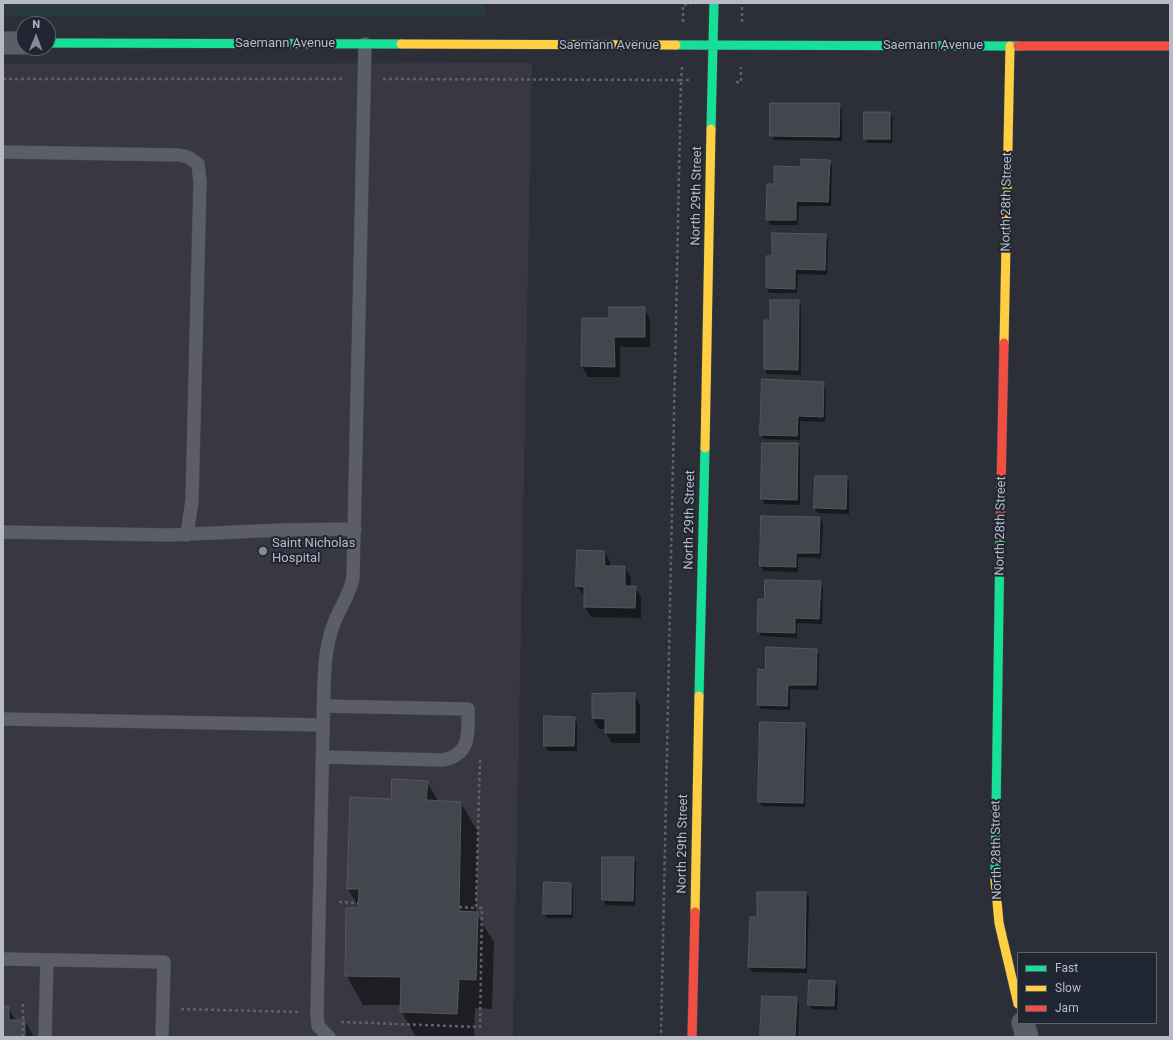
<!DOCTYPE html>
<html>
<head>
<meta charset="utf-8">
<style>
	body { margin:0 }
	#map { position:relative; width:1173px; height:1040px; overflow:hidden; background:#2c2f37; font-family:Roboto,sans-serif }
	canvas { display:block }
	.frame { position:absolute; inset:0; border:4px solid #b6bbc7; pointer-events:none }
	.legend { position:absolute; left:1017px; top:952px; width:140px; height:72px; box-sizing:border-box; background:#1f2531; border:1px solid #5b616d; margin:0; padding:5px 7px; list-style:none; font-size:12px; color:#b6bbc7 }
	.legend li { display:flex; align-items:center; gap:8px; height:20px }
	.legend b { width:20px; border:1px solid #5b616d }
	.north { position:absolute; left:16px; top:16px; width:40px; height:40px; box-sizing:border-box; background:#1f2531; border:1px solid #5b616d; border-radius:50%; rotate:1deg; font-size:11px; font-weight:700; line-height:16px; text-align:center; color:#b6bbc7 }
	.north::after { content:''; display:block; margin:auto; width:14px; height:18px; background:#868a95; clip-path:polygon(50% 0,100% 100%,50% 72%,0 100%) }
</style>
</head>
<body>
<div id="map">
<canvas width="1173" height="1040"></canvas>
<div class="frame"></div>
<ul class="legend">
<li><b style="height:5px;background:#16e098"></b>Fast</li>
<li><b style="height:5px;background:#ffcf43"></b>Slow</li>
<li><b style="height:5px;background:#f24e42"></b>Jam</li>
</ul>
<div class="north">N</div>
</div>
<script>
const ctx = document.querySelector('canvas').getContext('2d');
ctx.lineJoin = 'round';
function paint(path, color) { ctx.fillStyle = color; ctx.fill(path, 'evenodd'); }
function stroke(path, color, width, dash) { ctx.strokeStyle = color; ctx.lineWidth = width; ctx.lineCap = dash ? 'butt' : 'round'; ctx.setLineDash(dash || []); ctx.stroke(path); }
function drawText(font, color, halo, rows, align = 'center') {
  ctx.font = font + ' Roboto,sans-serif'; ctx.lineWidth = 4; ctx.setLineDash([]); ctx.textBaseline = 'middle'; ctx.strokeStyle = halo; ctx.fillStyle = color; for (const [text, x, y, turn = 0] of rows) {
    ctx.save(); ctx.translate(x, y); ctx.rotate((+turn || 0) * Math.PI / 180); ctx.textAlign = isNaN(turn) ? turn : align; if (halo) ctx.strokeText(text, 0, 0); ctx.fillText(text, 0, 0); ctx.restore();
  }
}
paint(new Path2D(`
	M 532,63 L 513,1037 L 3,1037 L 3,64 Z`), '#393742');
paint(new Path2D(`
	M 3,3 L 486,3 L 485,17 L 3,16 Z`), '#2a393c');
paint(new Path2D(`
	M 839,104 L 842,109 L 842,141 L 774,140 L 771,135 Z
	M 890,113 L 893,118 L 892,143 L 868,143 L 865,138 Z
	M 829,161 L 832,166 L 831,206 L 799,206 L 798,225 L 770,225 L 768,220 L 775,185 L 802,168 Z
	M 825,235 L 828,240 L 827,275 L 798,274 L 797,293 L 769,293 L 767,288 L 773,257 Z
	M 798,301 L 801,306 L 801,375 L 767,374 L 765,369 L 771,321 Z
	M 644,308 L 650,319 L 650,347 L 620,347 L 620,377 L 588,377 L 582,366 L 583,319 L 610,319 Z
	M 824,383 L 826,388 L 825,422 L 800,421 L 800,440 L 764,439 L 761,434 Z
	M 798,444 L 800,449 L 800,505 L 765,504 L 762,499 Z
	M 815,477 L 847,477 L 849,482 L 849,514 L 818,513 L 815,508 Z
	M 762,517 L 820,518 L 823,523 L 821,558 L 798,557 L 798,572 L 764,571 L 761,566 Z
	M 578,551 L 604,552 L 610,562 L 610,567 L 625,567 L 631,578 L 631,587 L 635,587 L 641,597 L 641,618 L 591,617 L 585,607 L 585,597 L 577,586 Z
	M 820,582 L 823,587 L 822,624 L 797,623 L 797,638 L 761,636 L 758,631 L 765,600 Z
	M 816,650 L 819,655 L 818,690 L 790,689 L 790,710 L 761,709 L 758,704 L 766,671 Z
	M 634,694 L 640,705 L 640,743 L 612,743 L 606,733 L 606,729 L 599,729 L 593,718 L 593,695 Z
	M 574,718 L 577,723 L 577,751 L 548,751 L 545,746 Z
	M 804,724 L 807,729 L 805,807 L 762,806 L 759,801 Z
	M 427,782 L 439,802 L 461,803 L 478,832 L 476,913 L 494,942 L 492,1009 L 475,1008 L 474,1037 L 416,1037 L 401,1011 L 402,1005 L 363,1005 L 346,975 L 359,908 L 348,889 L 392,800 Z
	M 603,858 L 633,858 L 636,863 L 635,906 L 606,905 L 603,900 Z
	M 570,884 L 573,889 L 573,918 L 547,918 L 544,913 Z
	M 806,893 L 809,898 L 807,973 L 752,972 L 749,967 L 758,918 Z
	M 835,982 L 838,987 L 837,1010 L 812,1009 L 809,1004 Z
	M 796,998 L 799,1003 L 798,1037 L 761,1037 Z
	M 3,1007 L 8,1007 L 16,1021 L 25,1021 L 34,1037 L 3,1037 Z`), '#0007');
const building = new Path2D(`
	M 770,103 L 840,103 L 839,137 L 770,136 Z
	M 864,112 L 890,112 L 890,139 L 864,139 Z
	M 801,159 L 830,160 L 828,202 L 796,201 L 796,220 L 766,220 L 767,184 L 774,184 L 774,166 L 801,167 Z
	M 772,233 L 826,234 L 825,270 L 795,269 L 795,289 L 766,288 L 766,256 L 772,256 Z
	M 770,300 L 799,300 L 798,370 L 764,369 L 764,320 L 770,320 Z
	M 609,307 L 645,307 L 645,337 L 614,337 L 615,367 L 581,366 L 582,318 L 609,318 Z
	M 762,379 L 824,382 L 823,417 L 798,416 L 797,436 L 760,435 Z
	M 762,443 L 798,443 L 797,500 L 761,499 Z
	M 815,476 L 847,476 L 846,509 L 814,508 Z
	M 761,516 L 820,517 L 819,553 L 796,553 L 796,567 L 760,566 Z
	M 577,550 L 604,551 L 605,566 L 625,566 L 625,586 L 636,586 L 635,608 L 584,607 L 584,587 L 576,586 Z
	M 765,580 L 821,581 L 819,619 L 795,618 L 795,633 L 757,632 L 758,599 L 764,599 Z
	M 766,647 L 817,649 L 816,685 L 788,685 L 787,706 L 757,705 L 758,669 L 765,670 Z
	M 635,693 L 635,733 L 605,733 L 605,719 L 592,718 L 592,694 Z
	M 544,716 L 575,717 L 574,746 L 544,746 Z
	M 760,722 L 805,723 L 803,803 L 758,802 Z
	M 392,779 L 428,781 L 426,800 L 461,802 L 459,911 L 478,912 L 476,980 L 459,979 L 457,1014 L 400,1012 L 401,977 L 345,976 L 346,908 L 358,908 L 359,889 L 347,889 L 350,797 L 391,799 Z
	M 602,857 L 634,857 L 633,901 L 602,900 Z
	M 544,882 L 571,883 L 571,914 L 543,914 Z
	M 757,892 L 806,892 L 805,968 L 748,967 L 750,917 L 757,917 Z
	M 809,980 L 835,981 L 834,1006 L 808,1005 Z
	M 762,996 L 797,997 L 795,1037 L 760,1037 Z
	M 3,1006 L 9,1006 L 9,1020 L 25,1020 L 25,1037 L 3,1037 Z`);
paint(building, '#43464c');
stroke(building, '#53575f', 1);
const lane = new Path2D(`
	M 3,152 L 179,155 L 188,157 L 198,164 L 200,182 L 192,500 L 187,535
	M 3,532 L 169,535 L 281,530 L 355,529
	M 3,719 L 323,725
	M 322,757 L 443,760 C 472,754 468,732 468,709 L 323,706
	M 3,959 L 164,962 L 162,1037
	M 45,1037 L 47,960
	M 329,1037 L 318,1026 L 317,1012 L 324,682 C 325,660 327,639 336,618 C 342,604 350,594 353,578 L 365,44`);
const street = new Path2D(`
	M 3,43 L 24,43
	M 1023,1023 L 1027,1037`);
const fast = new Path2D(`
	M 48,43 L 401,44
	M 676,45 L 1018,46
	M 711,129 L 714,3
	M 699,696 L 705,448
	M 995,880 L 1000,537`);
const slow = new Path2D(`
	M 401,44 L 676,45
	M 1004,343 L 1010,46
	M 705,448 L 711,129
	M 995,880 L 999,923 L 1018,1004
	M 695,912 L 699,696`);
const jam = new Path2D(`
	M 1018,46 L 1170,46
	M 1000,537 L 1004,343
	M 692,1037 L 695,912`);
stroke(lane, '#484a50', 14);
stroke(street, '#484a50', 24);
stroke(fast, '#484a50', 10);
stroke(slow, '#484a50', 10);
stroke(jam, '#484a50', 10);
stroke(new Path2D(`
	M 683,22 L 683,5 L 691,4
	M 742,22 L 742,3
	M 682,67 L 681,80 L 689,80
	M 3,79 L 344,79
	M 383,79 L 681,80 L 661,1037
	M 736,82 L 741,82 L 741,67
	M 339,902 L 358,903
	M 459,907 L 476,908 L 480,758
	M 181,1009 L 298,1012
	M 341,1022 L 480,1027 L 482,908 L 476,908
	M 23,1037 L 23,1004`), '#5e6268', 2.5, [3, 3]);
stroke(lane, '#5b5e65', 13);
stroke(street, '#5b5e65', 22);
stroke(fast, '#16e098', 9);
stroke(slow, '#ffcf43', 9);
stroke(jam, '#f24e42', 9);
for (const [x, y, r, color] of [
	[263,551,5,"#868a95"]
]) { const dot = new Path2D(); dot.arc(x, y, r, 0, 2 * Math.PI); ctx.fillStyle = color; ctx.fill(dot); stroke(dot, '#1f2531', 1.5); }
drawText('13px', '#b6bbc7', '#1f2531', [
	["Saemann Avenue",285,44],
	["Saemann Avenue",609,46],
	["Saemann Avenue",933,46],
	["North 29th Street",697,196,-89],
	["North 28th Street",1007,202,-89],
	["North 29th Street",690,520,-89],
	["North 28th Street",1001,526,-89],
	["North 29th Street",683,844,-89],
	["North 28th Street",997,850,-91]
]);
drawText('13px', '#b6bbc7', '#1f2531', [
	["Saint Nicholas",272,544],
	["Hospital",272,559]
], 'left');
</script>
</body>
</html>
